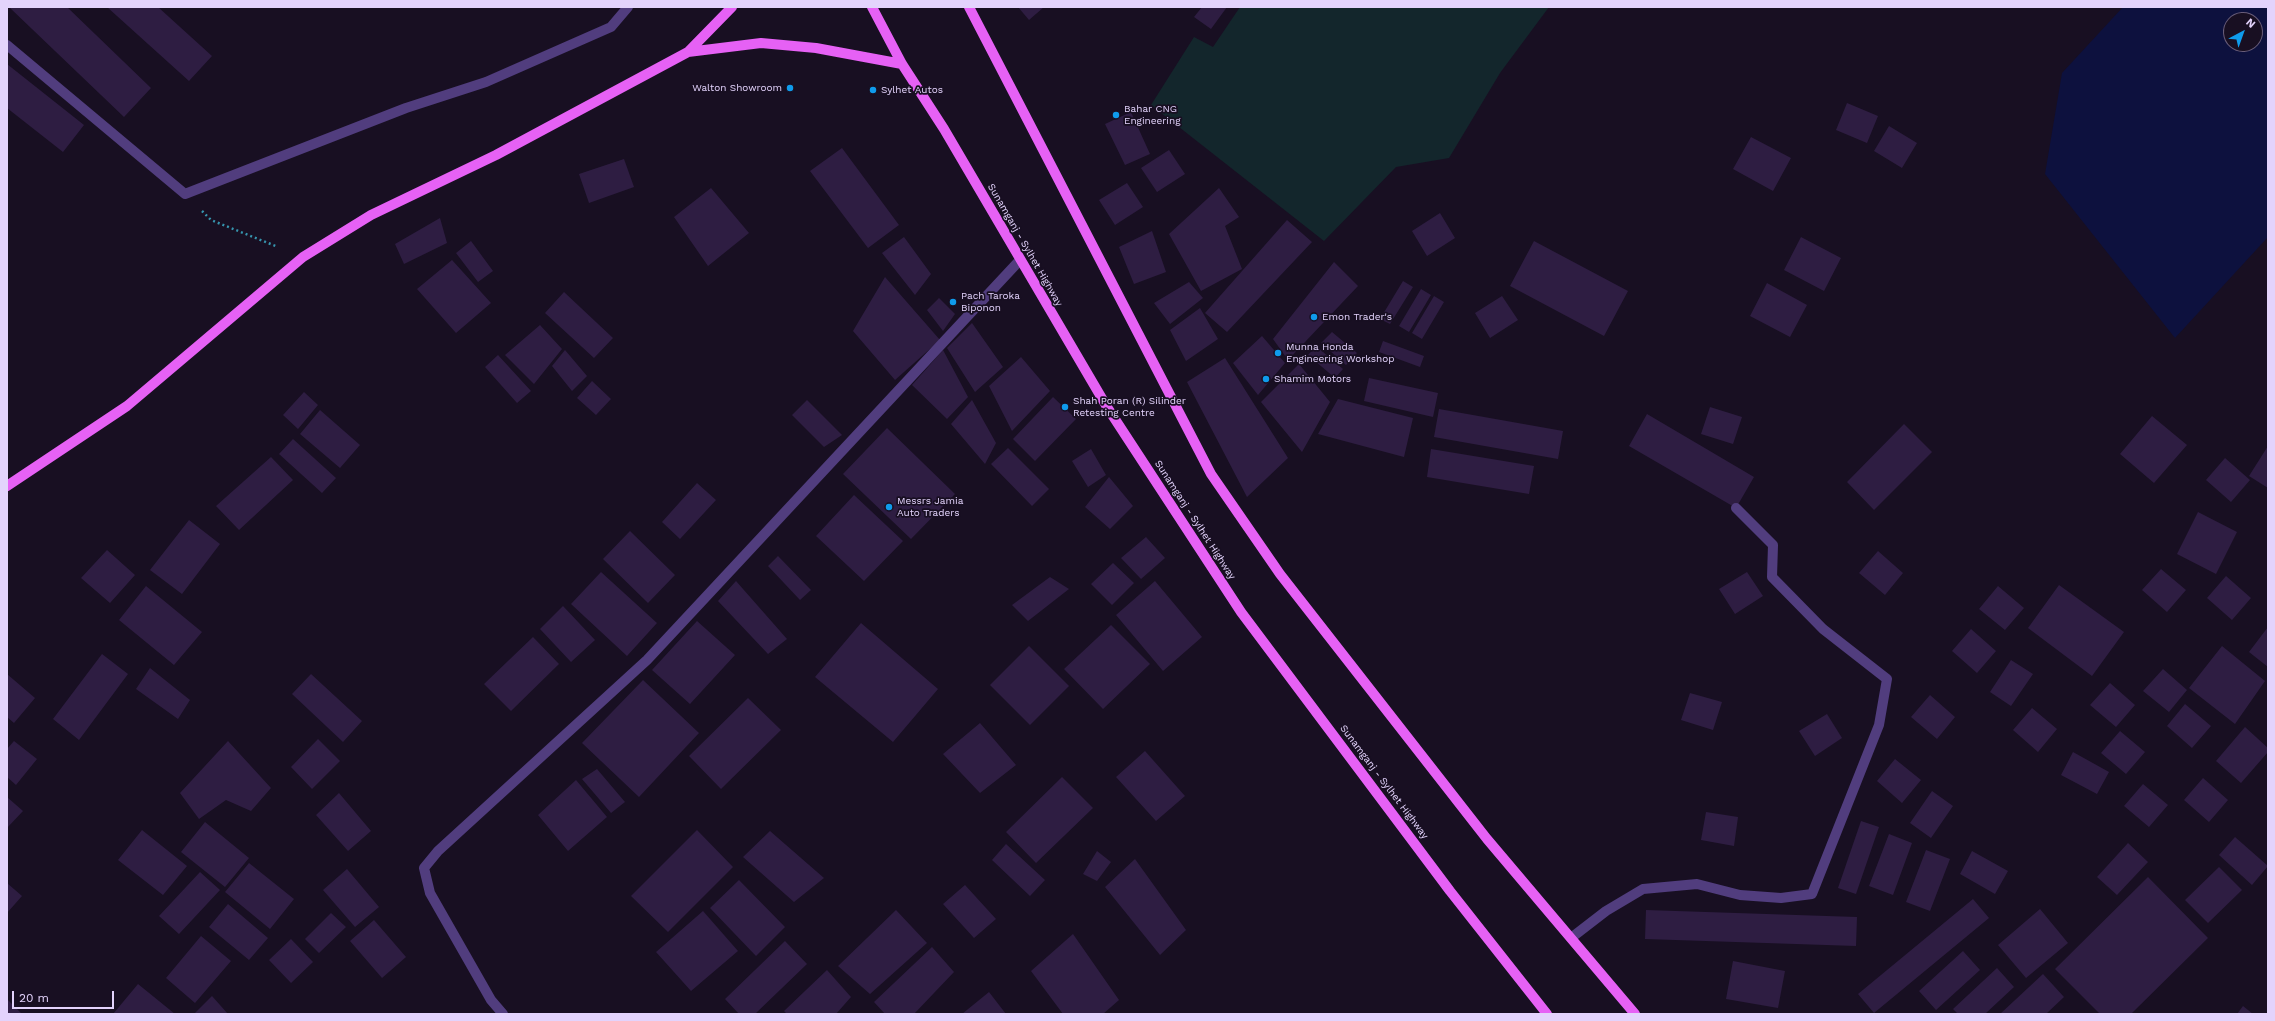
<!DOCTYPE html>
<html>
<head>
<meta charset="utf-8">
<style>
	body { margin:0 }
	#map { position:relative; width:2275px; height:1021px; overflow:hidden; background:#180f22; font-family:"Work Sans",sans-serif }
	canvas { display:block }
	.frame { position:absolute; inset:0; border:8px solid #e3d3fc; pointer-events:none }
	.north { position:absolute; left:2223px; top:12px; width:40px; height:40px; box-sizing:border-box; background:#180f22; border:1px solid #695d79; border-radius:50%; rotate:41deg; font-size:11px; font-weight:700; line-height:16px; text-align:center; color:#e3d3fc }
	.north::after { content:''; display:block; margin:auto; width:14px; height:18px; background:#0f9bec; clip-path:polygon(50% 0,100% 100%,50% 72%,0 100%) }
	.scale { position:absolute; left:12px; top:991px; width:102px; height:18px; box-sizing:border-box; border:2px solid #e3d3fc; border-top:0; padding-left:5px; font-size:12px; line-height:14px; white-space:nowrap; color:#e3d3fc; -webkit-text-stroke:3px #180f22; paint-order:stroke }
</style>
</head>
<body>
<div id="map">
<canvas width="2275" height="1021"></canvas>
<div class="frame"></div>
<div class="north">N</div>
<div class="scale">20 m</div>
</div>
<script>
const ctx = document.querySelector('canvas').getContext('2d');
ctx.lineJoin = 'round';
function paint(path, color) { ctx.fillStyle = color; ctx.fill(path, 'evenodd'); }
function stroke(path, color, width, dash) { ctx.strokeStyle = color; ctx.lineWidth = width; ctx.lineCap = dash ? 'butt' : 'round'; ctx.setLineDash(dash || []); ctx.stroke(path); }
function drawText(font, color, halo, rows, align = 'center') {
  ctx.font = font + ' "Work Sans",sans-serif'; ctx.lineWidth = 3.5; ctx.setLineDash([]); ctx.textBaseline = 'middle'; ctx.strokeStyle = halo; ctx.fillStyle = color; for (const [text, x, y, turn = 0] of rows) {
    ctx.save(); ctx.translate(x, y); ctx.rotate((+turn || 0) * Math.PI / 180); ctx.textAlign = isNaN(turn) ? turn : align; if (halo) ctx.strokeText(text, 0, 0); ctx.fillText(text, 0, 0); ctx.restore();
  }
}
paint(new Path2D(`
	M 1240,7 L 1549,7 L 1500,73 L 1449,158 L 1396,167 L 1324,241 L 1151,105 L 1194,37 L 1213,47 Z`), '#13262c');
paint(new Path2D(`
	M 2123,7 L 2268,7 L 2268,237 L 2175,338 L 2045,174 L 2062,73 ZM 2231,20 L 2255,20 L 2255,44 L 2231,44 Z`), '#0d113e');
paint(new Path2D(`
	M 9,7 L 67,7 L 151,88 L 124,117 Z
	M 107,7 L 158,7 L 212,56 L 189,81 Z
	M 1018,7 L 1044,7 L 1029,20 Z
	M 1202,7 L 1227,7 L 1211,29 L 1194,17 Z
	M 7,64 L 84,125 L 63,152 L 7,108 Z
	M 1847,103 L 1878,116 L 1867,143 L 1836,130 Z
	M 1131,112 L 1150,154 L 1125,165 L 1105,124 Z
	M 1889,126 L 1917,143 L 1902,168 L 1874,151 Z
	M 1751,137 L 1791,158 L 1773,191 L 1733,169 Z
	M 842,148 L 899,225 L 868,248 L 810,171 Z
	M 1169,150 L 1185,174 L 1157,192 L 1141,168 Z
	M 624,159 L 634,187 L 589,203 L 579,174 Z
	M 1127,183 L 1143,207 L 1115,225 L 1099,200 Z
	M 711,188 L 749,233 L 708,266 L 674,217 Z
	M 1219,188 L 1239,217 L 1225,226 L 1242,269 L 1201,291 L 1169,234 Z
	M 1440,213 L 1455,238 L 1427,256 L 1412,231 Z
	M 440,218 L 447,243 L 404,264 L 395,244 Z
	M 1287,220 L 1312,242 L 1227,332 L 1205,313 Z
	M 1152,231 L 1166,272 L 1134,284 L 1119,247 Z
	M 904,237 L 931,274 L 915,295 L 882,253 Z
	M 1801,237 L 1841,258 L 1824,291 L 1784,270 Z
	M 471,241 L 493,271 L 478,282 L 456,253 Z
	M 1534,241 L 1628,291 L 1604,336 L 1510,286 Z
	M 452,260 L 491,303 L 456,333 L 417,289 Z
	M 1334,262 L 1358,286 L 1288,360 L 1273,339 Z
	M 885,277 L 940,340 L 895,380 L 853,331 Z
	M 1403,281 L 1413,287 L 1390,324 L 1380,319 Z
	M 1189,282 L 1203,298 L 1170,324 L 1154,303 Z
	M 1767,283 L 1807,305 L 1790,337 L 1750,316 Z
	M 1421,289 L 1431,295 L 1409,332 L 1399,326 Z
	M 564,292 L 613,338 L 594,358 L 545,313 Z
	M 1434,296 L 1444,302 L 1422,339 L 1412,333 Z
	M 1502,296 L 1518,320 L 1490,338 L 1475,313 Z
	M 939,298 L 955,314 L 943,331 L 927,310 Z
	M 1200,308 L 1218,339 L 1186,361 L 1170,330 Z
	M 972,323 L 1003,367 L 975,392 L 947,348 Z
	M 540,325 L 562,349 L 534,384 L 505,355 Z
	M 1332,332 L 1357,353 L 1346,365 L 1321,343 Z
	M 1262,336 L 1285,363 L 1258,395 L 1233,363 Z
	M 1383,341 L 1424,356 L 1420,367 L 1379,352 Z
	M 1316,346 L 1343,369 L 1335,378 L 1308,355 Z
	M 565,350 L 587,376 L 572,391 L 552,366 Z
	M 943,350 L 968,397 L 947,419 L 912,385 Z
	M 498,355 L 531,391 L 517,403 L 485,367 Z
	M 1021,357 L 1050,391 L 1012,431 L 989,386 Z
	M 1225,358 L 1288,458 L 1247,497 L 1187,382 Z
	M 1299,364 L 1330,402 L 1302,452 L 1261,402 Z
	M 1369,378 L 1438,393 L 1433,417 L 1364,401 Z
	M 592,381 L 611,399 L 596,415 L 577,398 Z
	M 304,392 L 318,405 L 298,429 L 283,415 Z
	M 1053,397 L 1076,419 L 1035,461 L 1013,439 Z
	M 1338,399 L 1413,418 L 1404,457 L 1318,434 Z
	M 807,400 L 842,435 L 824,447 L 792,415 Z
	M 972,400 L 996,443 L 985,464 L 951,424 Z
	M 1710,407 L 1742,417 L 1733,444 L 1701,434 Z
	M 1439,409 L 1563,431 L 1558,459 L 1434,437 Z
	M 320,410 L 360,445 L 340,468 L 300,434 Z
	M 1647,414 L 1754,477 L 1736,508 L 1629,446 Z
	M 2152,416 L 2187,445 L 2154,483 L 2120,454 Z
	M 1904,424 L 1932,452 L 1874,510 L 1847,482 Z
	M 887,428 L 955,494 L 911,539 L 843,474 Z
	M 293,439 L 336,478 L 322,493 L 279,454 Z
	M 2268,446 L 2268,488 L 2249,476 Z
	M 1008,448 L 1049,489 L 1032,506 L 991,464 Z
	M 1091,449 L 1106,475 L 1088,487 L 1072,461 Z
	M 1431,449 L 1534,466 L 1529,494 L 1427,477 Z
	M 271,457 L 293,480 L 239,530 L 216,506 Z
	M 2225,458 L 2250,480 L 2231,502 L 2206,480 Z
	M 1109,477 L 1133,506 L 1110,529 L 1085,507 Z
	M 697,483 L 716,500 L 680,539 L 662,522 Z
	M 854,495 L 903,541 L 864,581 L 816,536 Z
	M 2198,512 L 2237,532 L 2216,574 L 2177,554 Z
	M 189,520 L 220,544 L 182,594 L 150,570 Z
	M 630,531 L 675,575 L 648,603 L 603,559 Z
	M 1146,537 L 1165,558 L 1141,579 L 1121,558 Z
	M 107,550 L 135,575 L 110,603 L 81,578 Z
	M 1878,551 L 1903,573 L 1885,595 L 1859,573 Z
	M 778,556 L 811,590 L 800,600 L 768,566 Z
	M 1113,563 L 1134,583 L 1112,605 L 1091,584 Z
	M 2161,569 L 2186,590 L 2167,612 L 2142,590 Z
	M 601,572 L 657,623 L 627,656 L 571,604 Z
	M 1747,572 L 1763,596 L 1735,614 L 1719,589 Z
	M 2226,576 L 2251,598 L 2232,620 L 2207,598 Z
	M 1050,577 L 1069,589 L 1028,621 L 1012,605 Z
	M 736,581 L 787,639 L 768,654 L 718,601 Z
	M 1155,581 L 1202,637 L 1163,671 L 1116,615 Z
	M 2059,585 L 2124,632 L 2092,676 L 2028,628 Z
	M 146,586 L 202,632 L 174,665 L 119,620 Z
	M 1998,586 L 2024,608 L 2005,630 L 1979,609 Z
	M 563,606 L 595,640 L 571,662 L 540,629 Z
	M 697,621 L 735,655 L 690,704 L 652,670 Z
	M 861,623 L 938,689 L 893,742 L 815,677 Z
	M 1111,625 L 1150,664 L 1103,709 L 1064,669 Z
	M 2268,627 L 2268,667 L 2249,652 Z
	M 1971,629 L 1996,651 L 1977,673 L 1952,651 Z
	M 533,637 L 559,664 L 511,711 L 484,684 Z
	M 1029,646 L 1069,686 L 1030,725 L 990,685 Z
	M 2222,646 L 2265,681 L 2235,724 L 2189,688 Z
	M 102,654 L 128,674 L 79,740 L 53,719 Z
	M 2011,660 L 2033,674 L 2011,706 L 1990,692 Z
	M 150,668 L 190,700 L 178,719 L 136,689 Z
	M 2163,669 L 2187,690 L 2169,712 L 2143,691 Z
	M 7,674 L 35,698 L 14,723 L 7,717 Z
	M 311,674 L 362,721 L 343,742 L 292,694 Z
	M 643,680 L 699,733 L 639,797 L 582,743 Z
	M 2110,683 L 2135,705 L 2116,727 L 2090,705 Z
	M 1690,693 L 1722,702 L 1713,730 L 1681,720 Z
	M 1930,695 L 1955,717 L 1937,739 L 1911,717 Z
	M 748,698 L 781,730 L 721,789 L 689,756 Z
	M 2185,704 L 2211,726 L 2192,748 L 2167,726 Z
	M 2032,708 L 2057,729 L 2038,752 L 2013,730 Z
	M 1827,714 L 1842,738 L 1815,756 L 1799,731 Z
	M 980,723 L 1016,765 L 980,793 L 943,754 Z
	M 2245,727 L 2268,748 L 2268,752 L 2241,783 L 2216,761 Z
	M 2120,731 L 2145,752 L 2126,774 L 2101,753 Z
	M 318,739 L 340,761 L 312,789 L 291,767 Z
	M 14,741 L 37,759 L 16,785 L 7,777 L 7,749 Z
	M 228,741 L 271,788 L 251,811 L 226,800 L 199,819 L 180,793 Z
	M 1145,751 L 1185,796 L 1156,821 L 1116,777 Z
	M 2073,752 L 2109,772 L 2097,794 L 2061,775 Z
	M 1895,759 L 1921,780 L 1902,803 L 1877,781 Z
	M 597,769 L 625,802 L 611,813 L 582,779 Z
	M 1062,777 L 1093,808 L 1036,863 L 1006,832 Z
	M 2203,778 L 2228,800 L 2209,822 L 2184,800 Z
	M 576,780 L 607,817 L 568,851 L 538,815 Z
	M 2143,784 L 2168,805 L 2149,827 L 2124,806 Z
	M 1932,791 L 1953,806 L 1931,838 L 1910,823 Z
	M 339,793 L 371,831 L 348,851 L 316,815 Z
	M 7,797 L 23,811 L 7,828 Z
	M 1706,812 L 1738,817 L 1734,846 L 1701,840 Z
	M 1861,821 L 1879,827 L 1856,894 L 1838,888 Z
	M 205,822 L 249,858 L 225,887 L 181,852 Z
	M 142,830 L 187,866 L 163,895 L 118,860 Z
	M 697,830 L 733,867 L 668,932 L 631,896 Z
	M 770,831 L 824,878 L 794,902 L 743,857 Z
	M 1889,834 L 1912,843 L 1893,895 L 1869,886 Z
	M 2235,837 L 2268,866 L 2252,885 L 2219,855 Z
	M 2128,843 L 2148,862 L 2117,895 L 2097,877 Z
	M 1006,844 L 1045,880 L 1030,896 L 992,860 Z
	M 1926,850 L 1950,859 L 1930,911 L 1906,902 Z
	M 1097,851 L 1111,862 L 1097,881 L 1083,874 Z
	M 1972,851 L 2008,871 L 1995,894 L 1960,874 Z
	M 1135,859 L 1186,930 L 1160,955 L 1105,887 Z
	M 249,863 L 294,899 L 270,929 L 225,892 Z
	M 2219,867 L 2242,890 L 2208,923 L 2185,900 Z
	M 347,869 L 379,907 L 355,927 L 323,890 Z
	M 200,872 L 220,890 L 179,934 L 159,916 Z
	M 2148,877 L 2208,938 L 2131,1014 L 2100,1014 L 2055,969 Z
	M 739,880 L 785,927 L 756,956 L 710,908 Z
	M 7,883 L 22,896 L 7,913 Z
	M 965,885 L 996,919 L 974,938 L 943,904 Z
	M 1973,899 L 1989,918 L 1874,1013 L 1858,994 Z
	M 228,904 L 268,938 L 249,960 L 209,927 Z
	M 2040,909 L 2068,943 L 2026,978 L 1998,945 Z
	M 896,910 L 927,943 L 870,994 L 838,966 Z
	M 1646,910 L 1857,917 L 1856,946 L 1645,939 Z
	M 703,911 L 738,951 L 691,991 L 656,952 Z
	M 331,913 L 346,927 L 319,953 L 305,939 Z
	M 374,920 L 406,957 L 382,978 L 350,941 Z
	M 1073,934 L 1119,1000 L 1103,1014 L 1063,1014 L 1031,971 Z
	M 201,936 L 231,961 L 195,1003 L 166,978 Z
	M 291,939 L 313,962 L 291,983 L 269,960 Z
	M 785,941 L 807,964 L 755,1014 L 739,1014 L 725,999 Z
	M 932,947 L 954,972 L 914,1014 L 885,1014 L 874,1002 Z
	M 1963,951 L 1980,970 L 1936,1010 L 1919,991 Z
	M 1733,961 L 1785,971 L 1778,1008 L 1726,999 Z
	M 1997,968 L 2014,987 L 1985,1014 L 1958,1014 L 1953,1009 Z
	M 827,970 L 851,997 L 836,1014 L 787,1014 L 784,1011 Z
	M 2043,974 L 2064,997 L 2046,1014 L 2000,1014 Z
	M 138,984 L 175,1014 L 113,1014 Z
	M 989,992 L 1006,1014 L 962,1014 Z
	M 212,996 L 228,1014 L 194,1014 Z
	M 7,999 L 22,1014 L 7,1014 Z
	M 2243,1006 L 2253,1014 L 2237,1014 Z`), '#2e1d42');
stroke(new Path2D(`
	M 202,211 L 211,220 L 278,247`), '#3694ad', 2.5, [2, 3]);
stroke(new Path2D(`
	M 7,45 L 185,194 L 406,108 L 486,82 L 611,27 L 628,7
	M 1571,938 L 1606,911 L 1643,889 L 1697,884 L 1740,895 L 1781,898 L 1812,894 L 1879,725 L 1887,679 L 1823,629 L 1772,577 L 1773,545 L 1736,508
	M 503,1014 L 491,1000 L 430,893 L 424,868 L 438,851 L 647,660 L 1020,260`), '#513d7e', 10);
stroke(new Path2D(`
	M 872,7 L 902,64 L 944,129 L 1107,407 L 1241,612 L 1450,891 L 1547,1014
	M 969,7 L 1211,474 L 1280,574 L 1487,839 L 1635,1014
	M 688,52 L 761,43 L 816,48 L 902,64
	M 7,486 L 127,406 L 303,257 L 371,215 L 496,155 L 688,52 L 732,7`), '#e661f5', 10);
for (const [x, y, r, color] of [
	[790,88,4,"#0f9bec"],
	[873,90,4,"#0f9bec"],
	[1116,115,4,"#0f9bec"],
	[953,302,4,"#0f9bec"],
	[1314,317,4,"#0f9bec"],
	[1278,353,4,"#0f9bec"],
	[1266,379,4,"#0f9bec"],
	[1065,407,4,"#0f9bec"],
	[889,507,4,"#0f9bec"]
]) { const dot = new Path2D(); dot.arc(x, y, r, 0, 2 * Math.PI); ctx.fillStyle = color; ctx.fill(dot); stroke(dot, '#180f22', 1.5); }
drawText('10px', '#e3d3fc', '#180f22', [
	["Walton Showroom",782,88,"right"],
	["Sylhet Autos",881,90],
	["Bahar CNG",1124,109],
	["Engineering",1124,121],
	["Pach Taroka",961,296],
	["Biponon",961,308],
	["Emon Trader's",1322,317],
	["Munna Honda",1286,347],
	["Engineering Workshop",1286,359],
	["Shamim Motors",1274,379],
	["Shah Poran (R) Silinder",1073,401],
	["Retesting Centre",1073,413],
	["Messrs Jamia",897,501],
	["Auto Traders",897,513]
], 'left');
drawText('10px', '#e3d3fc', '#180f22', [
	["Sunamganj - Sylhet Highway",1025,245,60],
	["Sunamganj - Sylhet Highway",1195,520,57],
	["Sunamganj - Sylhet Highway",1384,782,53]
]);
</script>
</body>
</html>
